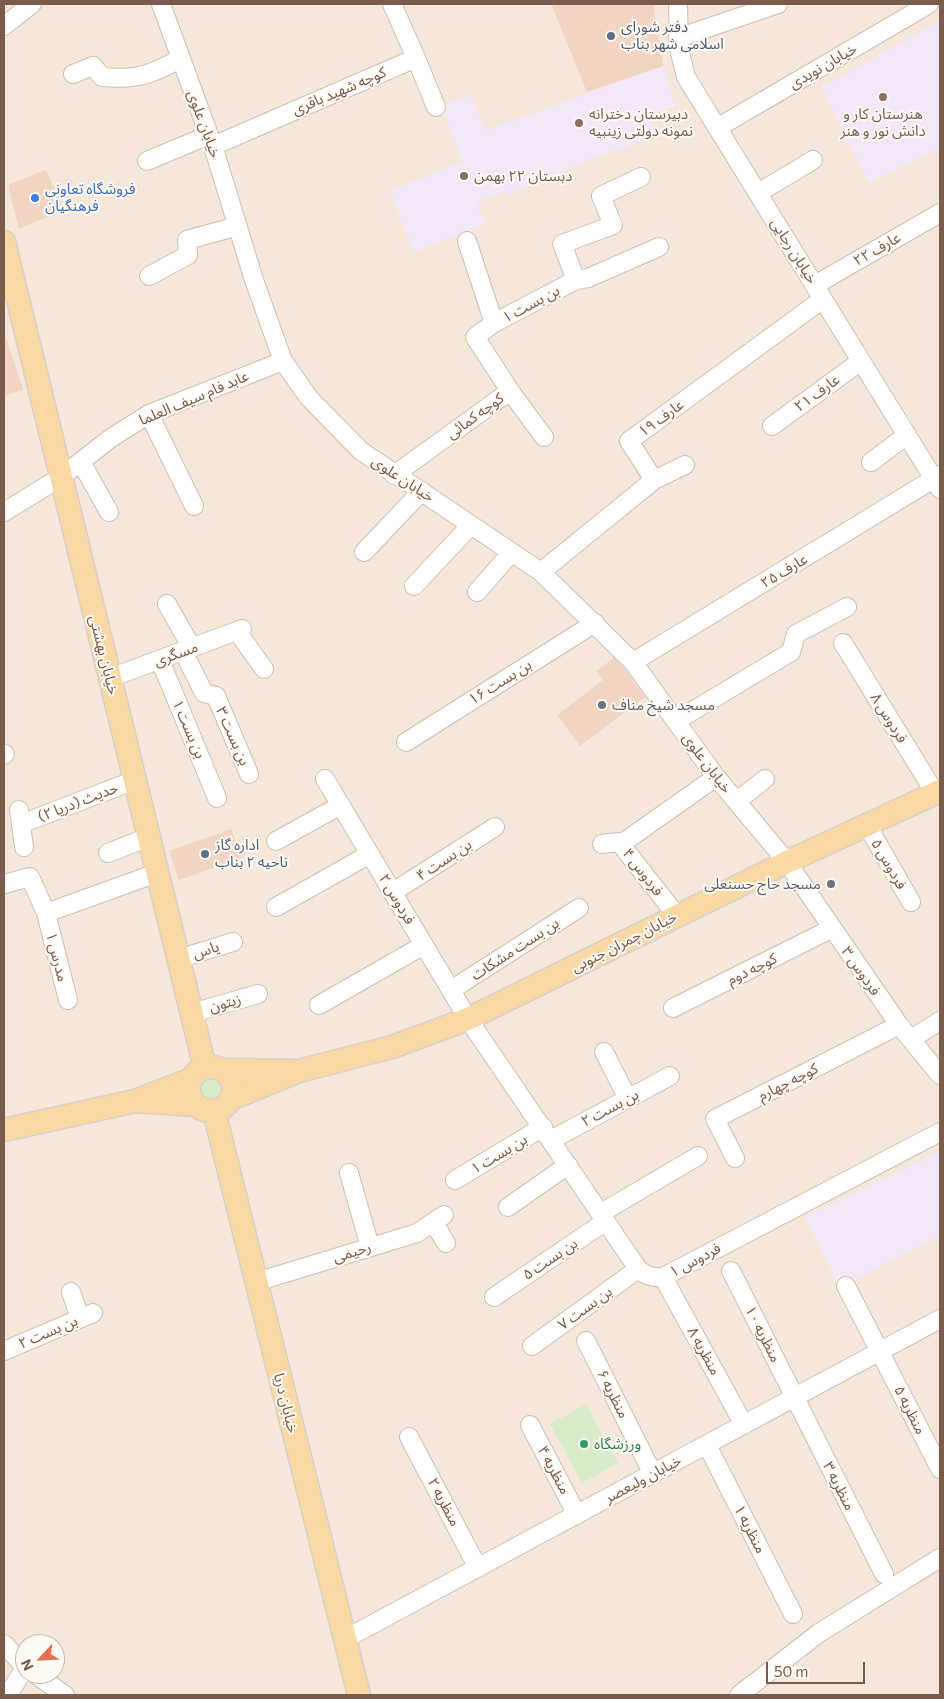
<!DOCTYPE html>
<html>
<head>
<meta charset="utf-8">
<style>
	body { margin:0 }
	#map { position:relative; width:944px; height:1699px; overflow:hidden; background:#fdf6ec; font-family:Commissioner,sans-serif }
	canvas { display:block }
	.frame { position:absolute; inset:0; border:5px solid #7a5c4d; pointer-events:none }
	.north { position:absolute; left:15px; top:1634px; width:50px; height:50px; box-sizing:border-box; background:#fffaf3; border:1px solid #cabbb1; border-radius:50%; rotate:245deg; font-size:14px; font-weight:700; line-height:20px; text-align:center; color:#7a5c4d }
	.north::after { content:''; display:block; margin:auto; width:18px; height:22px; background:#e76f51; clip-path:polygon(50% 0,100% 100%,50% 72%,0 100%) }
	.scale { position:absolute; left:766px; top:1662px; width:99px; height:22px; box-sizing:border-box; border:2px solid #7a5c4d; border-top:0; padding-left:6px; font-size:15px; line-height:18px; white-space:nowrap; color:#7a5c4d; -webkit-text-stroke:4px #fffaf3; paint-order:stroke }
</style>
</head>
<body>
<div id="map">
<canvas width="944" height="1699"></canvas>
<div class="frame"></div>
<div class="north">N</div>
<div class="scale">50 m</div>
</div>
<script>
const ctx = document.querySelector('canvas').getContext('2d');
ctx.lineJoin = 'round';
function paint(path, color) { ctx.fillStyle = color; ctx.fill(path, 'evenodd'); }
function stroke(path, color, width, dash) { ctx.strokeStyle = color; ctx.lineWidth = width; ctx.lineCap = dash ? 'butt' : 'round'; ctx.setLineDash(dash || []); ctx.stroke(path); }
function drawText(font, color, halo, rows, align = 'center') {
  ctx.font = font + ' Commissioner,"Noto Sans Arabic",sans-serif'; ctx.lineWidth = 4; ctx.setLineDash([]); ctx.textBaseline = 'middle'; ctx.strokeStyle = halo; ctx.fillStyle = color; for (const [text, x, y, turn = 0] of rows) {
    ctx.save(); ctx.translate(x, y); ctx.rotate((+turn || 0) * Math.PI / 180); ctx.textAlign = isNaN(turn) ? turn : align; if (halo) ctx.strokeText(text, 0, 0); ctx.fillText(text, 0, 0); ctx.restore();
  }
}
paint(new Path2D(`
	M 4,4 L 940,4 L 940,1695 L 4,1695 ZM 25,1644 L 55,1644 L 55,1674 L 25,1674 Z`), '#f5e8da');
paint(new Path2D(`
	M 940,21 L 940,148 L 869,182 L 821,88 Z
	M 663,66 L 675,106 L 649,115 L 657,136 L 587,161 L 509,195 L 507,190 L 476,202 L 485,224 L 414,252 L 390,191 L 463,162 L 442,106 L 470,95 L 485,131 Z
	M 940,1151 L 940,1236 L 840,1288 L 805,1217 Z`), '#f3e8fa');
paint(new Path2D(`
	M200 1089a10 10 0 1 1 20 0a10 10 0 1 1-20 0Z
	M 586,1404 L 618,1463 L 582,1483 L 550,1424 Z`), '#d8ecc9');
paint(new Path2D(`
	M 559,4 L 653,4 L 663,66 L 587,92 L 552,6 Z
	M 46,170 L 64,210 L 19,229 L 8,185 Z
	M 4,337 L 6,337 L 23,390 L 4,396 Z
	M 614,658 L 625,669 L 645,697 L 580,746 L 557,715 L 603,680 L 596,671 Z
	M 231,829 L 241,858 L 179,880 L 169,851 Z`), '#f3d5c3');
const minor = new Path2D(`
	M 161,4 L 213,146 L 254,280 L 283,361 L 309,398 L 361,451 L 541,572 L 633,662 L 716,777 L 787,862 L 899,1025 L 940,1075
	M 392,4 L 416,58
	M 678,4 L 679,49 L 686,77 L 940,489
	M 4,26 L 32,4
	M 678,38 L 778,4
	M 73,74 L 93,66 L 102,77 C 137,80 150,75 180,59
	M 717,128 L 929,4
	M 213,146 L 416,58 L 436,107
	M 147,161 L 209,135
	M 758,193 L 813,160
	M 467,241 L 494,323
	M 149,276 L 188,255 L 187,240 L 238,226
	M 576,280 L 588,278 L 659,247
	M 815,285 L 940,213
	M 510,391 L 475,337 L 494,323 L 576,280 L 562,244 L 613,225 L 601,196 L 641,177
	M 149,414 L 194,506
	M 772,426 L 861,361
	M 81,462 L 109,512
	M 871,462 L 907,435
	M 394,475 L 510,391 L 544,437
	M 654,480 L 629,441 L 823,299
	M 4,512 L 61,477 L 111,438 L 149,414 L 283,361
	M 364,552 L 422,491
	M 541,572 L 654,480 L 685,465
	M 414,586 L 471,525
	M 477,592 L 511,553
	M 167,604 L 192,648
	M 237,631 L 264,669
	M 843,643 L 935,793
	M 183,651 L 204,693 L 216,696 L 249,774
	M 160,660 L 217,798
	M 633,662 L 940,475
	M 110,678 L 242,629
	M 676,721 L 791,652 L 796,634 L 847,607
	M 406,742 L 595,623
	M 4,755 L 5,754
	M 325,779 L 468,1019 L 638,1269 C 646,1276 653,1278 663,1277 L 940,1132
	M 737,801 L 765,779
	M 19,810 L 24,847
	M 21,824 L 135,780
	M 867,825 L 911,902
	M 276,841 L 341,805
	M 602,844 L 619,842 L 677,916
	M 621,844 L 716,777
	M 108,853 L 149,837
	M 4,884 L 30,877 L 46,913 L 157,873
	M 393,892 L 495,827
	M 276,907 L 370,854
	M 46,913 L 68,1000
	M 178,959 L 233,942
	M 451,990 L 579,908
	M 319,1005 L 424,945
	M 673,1008 L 831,929
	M 192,1013 L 258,994
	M 911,1039 L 940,1021
	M 604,1052 L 628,1099
	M 551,1140 L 670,1076
	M 735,1158 L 715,1119 L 899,1025
	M 349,1173 L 370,1247
	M 455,1180 L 543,1127
	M 508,1207 L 568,1165
	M 601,1213 L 698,1156
	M 434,1223 L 446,1243
	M 731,1271 L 884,1574
	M 663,1277 L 744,1425
	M 256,1282 L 417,1233 L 444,1215
	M 846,1286 L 940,1469
	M 71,1292 L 80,1318
	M 494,1297 L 606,1221
	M 586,1341 L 653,1474
	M 532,1346 L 638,1269
	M 4,1351 L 93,1313
	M 530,1425 L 577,1515
	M 409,1437 L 478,1568
	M 707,1445 L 793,1614
	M 345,1639 L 940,1319
	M 4,1644 L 25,1667
	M 35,1674 L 65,1695
	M 8,1695 L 25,1668
	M 739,1695 L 819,1633 L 940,1558`);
const major = new Path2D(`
	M 4,242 L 205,1068
	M189 1089a22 22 0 1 1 44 0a22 22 0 1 1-44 0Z
	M 223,1070 L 299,1071 L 231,1099
	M 299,1071 L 392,1047 L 468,1019 L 787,862 L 940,791
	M 190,1080 L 135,1101 L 195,1105
	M 214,1111 L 359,1695
	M 4,1130 L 135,1101`);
stroke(minor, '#d1beb0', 20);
stroke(major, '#dad1cd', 25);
stroke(minor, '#fff', 18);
stroke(major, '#fbd9a5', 22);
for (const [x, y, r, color] of [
	[611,36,5,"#5c6f8a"],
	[883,97,5,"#8d6e63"],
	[579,123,5,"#8d6e63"],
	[464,176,5,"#8d6e63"],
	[35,198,5,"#3f7fe0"],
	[602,705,5,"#6b7280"],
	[205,854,5,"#5c6f8a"],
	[831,884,5,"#6b7280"],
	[584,1444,5,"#2e9e5b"]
]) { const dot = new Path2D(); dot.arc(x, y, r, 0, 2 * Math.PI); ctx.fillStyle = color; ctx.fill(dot); stroke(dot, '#fffaf3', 2); }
drawText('15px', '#4e5e75', '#fffaf3', [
	["دفتر شورای",621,27],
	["اسلامی شهر بناب",621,44],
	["اداره گاز",215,845],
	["ناحیه ۲ بناب",215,862]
], 'left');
drawText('15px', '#7a5c4d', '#fffaf3', [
	["خیابان نویدی",823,66,-30],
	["کوچه شهید باقری",339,91,-23],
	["خیابان علوی",204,124,70],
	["عارف ۲۲",877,249,-30],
	["خیابان رجایی",794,251,58],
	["بن بست ۱",531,304,-28],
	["عارف ۲۱",817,393,-36],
	["عابد فام سیف العلما",194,398,-23],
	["کوچه کمائی",475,416,-36],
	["عارف ۱۹",661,418,-36],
	["خیابان علوی",403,479,33],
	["عارف ۲۵",784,571,-31],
	["مسگری",176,654,-20],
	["خیابان بهشتی",104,655,76],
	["بن بست ۱۶",500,682,-32],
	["فردوس ۸",889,718,58],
	["بن بست ۱",189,729,67],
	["بن بست ۳",233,736,66],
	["خیابان علوی",707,763,53],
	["حدیث (دریا ۲)",78,802,-21],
	["بن بست ۴",444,860,-33],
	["فردوس ۵",889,864,60],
	["فردوس ۴",643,872,52],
	["فردوس ۲",397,899,59],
	["خیابان چمران جنوبی",624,942,-27],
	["بن بست مشکات",515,949,-33],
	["یاس",206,950,-18],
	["مدرس ۱",57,957,76],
	["کوچه دوم",752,969,-26],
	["فردوس ۳",861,971,55],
	["زیتون",225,1003,-16],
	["کوچه چهارم",788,1082,-27],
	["بن بست ۲",610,1108,-28],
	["بن بست ۱",499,1154,-31],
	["رحیمی",352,1252,-17],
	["بن بست ۵",550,1259,-34],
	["فردوس ۱",695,1260,-28],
	["بن بست ۷",585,1308,-36],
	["بن بست ۲",48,1332,-23],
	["منظریه ۱۰",763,1334,63],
	["منظریه ۸",704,1351,61],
	["منظریه ۶",613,1394,63],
	["خیابان دریا",286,1403,76],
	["منظریه ۵",910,1410,63],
	["منظریه ۴",554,1470,62],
	["خیابان ولیعصر",643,1479,-28],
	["منظریه ۳",839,1486,63],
	["منظریه ۲",444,1502,62],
	["منظریه ۱",750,1529,63]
]);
drawText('15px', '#785e54', '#fffaf3', [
	["دبیرستان دخترانه",589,114],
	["نمونه دولتی زینبیه",589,131],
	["هنرستان کار و",883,114,"center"],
	["دانش نور و هنر",883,131,"center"],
	["دبستان ۲۲ بهمن",474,176]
], 'left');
drawText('15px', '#366cbe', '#fffaf3', [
	["فروشگاه تعاونی",45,189],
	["فرهنگیان",45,206]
], 'left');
drawText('15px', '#5b616d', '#fffaf3', [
	["مسجد شیخ مناف",612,705],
	["مسجد حاج حسنعلی",821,884,"right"]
], 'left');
drawText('15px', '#27864d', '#fffaf3', [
	["ورزشگاه",594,1444]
], 'left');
</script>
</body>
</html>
